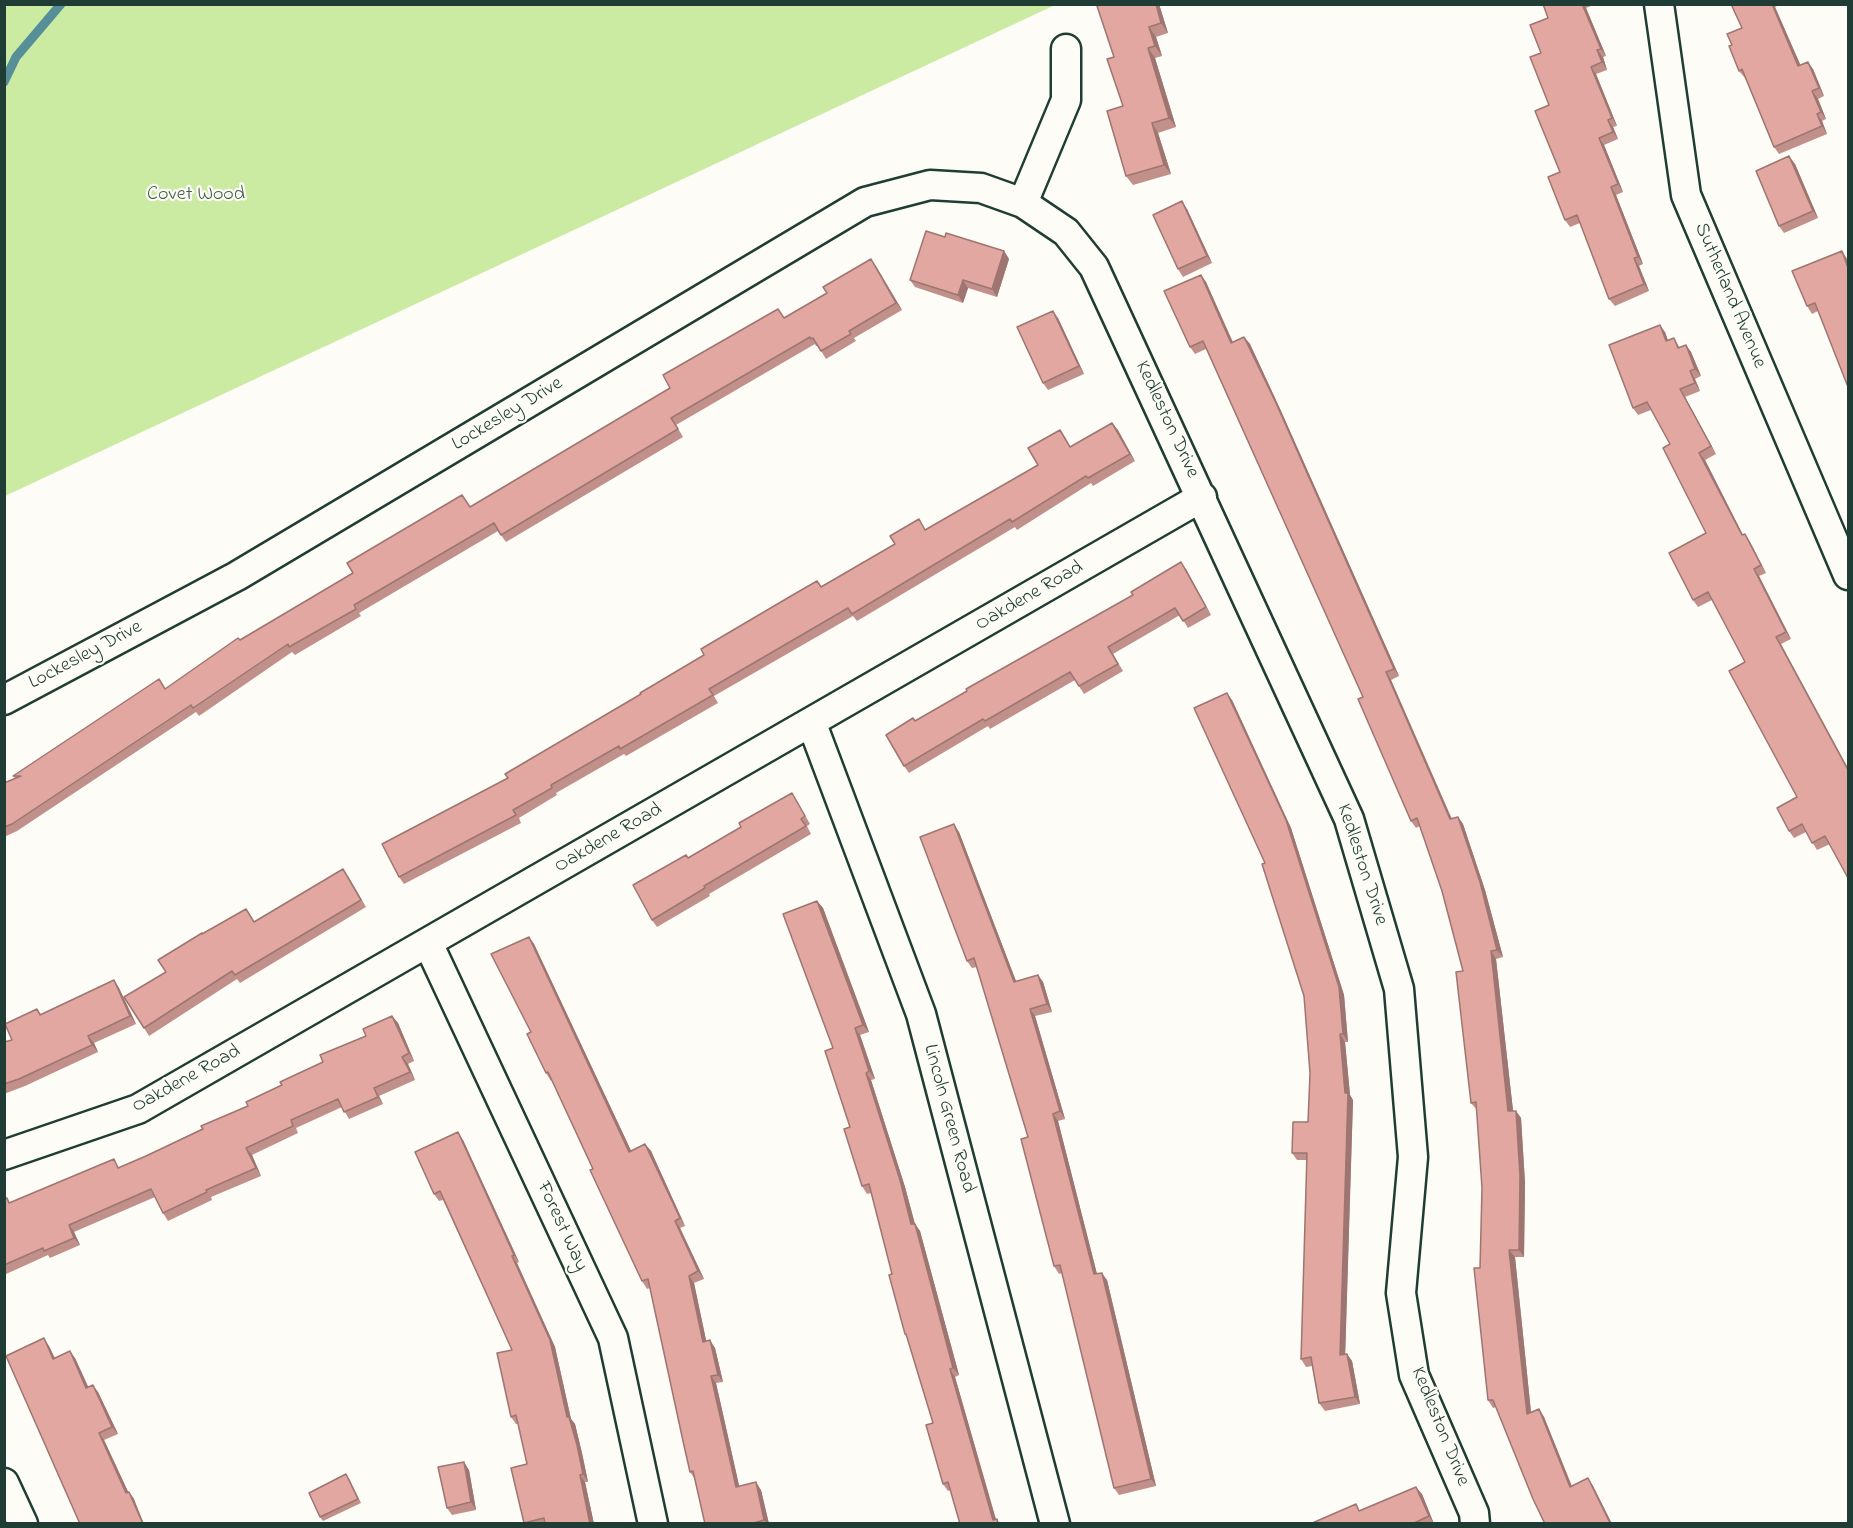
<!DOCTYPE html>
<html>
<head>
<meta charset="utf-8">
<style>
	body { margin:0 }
	#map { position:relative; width:1853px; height:1528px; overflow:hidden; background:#fdfcf7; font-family:"Indie Flower",sans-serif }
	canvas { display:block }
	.frame { position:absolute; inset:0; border:6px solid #1f3d34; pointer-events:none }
</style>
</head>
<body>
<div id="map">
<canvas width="1853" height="1528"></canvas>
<div class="frame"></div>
</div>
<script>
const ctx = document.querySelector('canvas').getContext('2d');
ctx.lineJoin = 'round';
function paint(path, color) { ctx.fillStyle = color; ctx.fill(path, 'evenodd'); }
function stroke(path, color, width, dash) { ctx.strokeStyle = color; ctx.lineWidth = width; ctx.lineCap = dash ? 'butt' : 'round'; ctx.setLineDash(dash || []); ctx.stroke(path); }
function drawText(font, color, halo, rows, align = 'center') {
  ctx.font = font + ' "Indie Flower",sans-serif'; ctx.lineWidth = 4.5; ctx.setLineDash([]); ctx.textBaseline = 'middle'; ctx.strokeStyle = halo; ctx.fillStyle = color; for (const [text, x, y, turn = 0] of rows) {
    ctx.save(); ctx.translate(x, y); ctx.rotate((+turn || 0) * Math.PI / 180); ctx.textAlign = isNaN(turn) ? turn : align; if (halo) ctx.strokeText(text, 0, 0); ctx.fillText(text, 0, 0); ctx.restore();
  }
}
paint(new Path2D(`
	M 5,4 L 1055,4 L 1055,5 L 5,496 Z`), '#cbeaa2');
stroke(new Path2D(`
	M 4,82 L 16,57 L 61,4`), '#568f98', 9);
const street = new Path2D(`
	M 1659,4 L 1686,195 L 1848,575
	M 1023,203 L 1066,100 L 1066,49
	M 4,700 L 237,576 L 865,202 L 930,185 L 981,188 L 1023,203 L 1066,232 L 1094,267 L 1349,819 L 1399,989 L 1413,1157 L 1401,1293 L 1414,1375 L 1474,1513 L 1475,1524
	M 812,724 L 921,1014 L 1055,1524
	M 428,943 L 613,1338 L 653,1524
	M 4,1155 L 138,1109 L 1202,497
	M 4,1483 L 23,1524`);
stroke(street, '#1f3d34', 33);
stroke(street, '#fdfcf7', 28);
paint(new Path2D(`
	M 1102,4 L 1159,4 L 1168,33 L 1156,37 L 1162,56 L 1155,58 L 1176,127 L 1158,133 L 1171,174 L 1133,185 L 1126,176 L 1123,106 L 1114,57 Z
	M 1543,4 L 1596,4 L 1586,8 L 1606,56 L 1603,57 L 1607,70 L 1596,74 L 1617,126 L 1613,127 L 1618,139 L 1604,145 L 1623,192 L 1616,195 L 1643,264 L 1639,266 L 1649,291 L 1615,306 L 1609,299 L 1580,223 L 1570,227 L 1565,220 L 1560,172 L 1541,53 L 1548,18 Z
	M 1731,4 L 1781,4 L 1775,7 L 1800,65 L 1813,69 L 1824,96 L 1818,99 L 1826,119 L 1822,121 L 1827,134 L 1779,154 L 1774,147 L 1745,78 L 1739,71 L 1732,45 L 1742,28 Z
	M 1795,164 L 1818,218 L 1784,233 L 1779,226 Z
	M 1187,209 L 1212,263 L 1183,277 L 1178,269 Z
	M 945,237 L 1004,251 L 1009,259 L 997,297 L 968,288 L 963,303 L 915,287 L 910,280 Z
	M 871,259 L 902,310 L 854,338 L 856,341 L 826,359 L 818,346 L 816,346 L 815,344 L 676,425 L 683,437 L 506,542 L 498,531 L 359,613 L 361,616 L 295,655 L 292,652 L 199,716 L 196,712 L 17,831 L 4,837 L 4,783 L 15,778 L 13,776 L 165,689 L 240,640 L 470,507 L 670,388 L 827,293 Z
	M 1847,259 L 1818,311 L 1812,314 L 1807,306 Z
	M 1201,275 L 1206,282 L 1233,342 L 1244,337 L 1250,344 L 1281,411 L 1399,676 L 1391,680 L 1452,819 L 1458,817 L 1463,824 L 1485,890 L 1503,957 L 1496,959 L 1513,1111 L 1516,1111 L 1521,1118 L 1525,1183 L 1524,1257 L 1515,1257 L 1531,1412 L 1539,1409 L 1544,1417 L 1572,1486 L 1588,1478 L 1593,1486 L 1612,1524 L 1545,1524 L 1496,1407 L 1493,1408 L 1488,1400 L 1480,1268 L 1482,1188 L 1477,1110 L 1471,1103 L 1463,971 L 1442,891 L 1420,826 L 1416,828 L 1411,821 L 1363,697 L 1206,349 L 1195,354 L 1190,347 Z
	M 1058,318 L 1084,374 L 1048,390 L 1043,383 Z
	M 1665,332 L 1668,341 L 1674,338 L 1680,348 L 1686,345 L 1691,352 L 1701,376 L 1695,379 L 1700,391 L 1685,397 L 1716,454 L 1705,460 L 1743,535 L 1745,534 L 1750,542 L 1766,573 L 1759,576 L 1791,639 L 1781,644 L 1830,844 L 1817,850 L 1806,832 L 1794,838 L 1789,831 L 1797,797 L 1745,662 L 1712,600 L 1698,607 L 1693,600 L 1706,533 L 1670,444 L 1651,410 L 1638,415 L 1633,408 Z
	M 1112,423 L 1135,461 L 1093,486 L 1091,483 L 1017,530 L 1015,527 L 857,621 L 853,616 L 714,696 L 718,703 L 626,756 L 624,754 L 556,793 L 557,795 L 519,818 L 521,823 L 404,884 L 399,877 L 508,778 L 704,655 L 817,581 L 822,587 L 926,530 L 1038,465 L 1065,437 L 1070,447 Z
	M 1186,569 L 1211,615 L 1188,628 L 1180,615 L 1113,654 L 1123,671 L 1084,694 L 1075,680 L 990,729 L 988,726 L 909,773 L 904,766 L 915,721 Z
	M 1232,700 L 1291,828 L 1344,995 L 1348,1042 L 1345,1042 L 1350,1095 L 1353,1100 L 1345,1354 L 1347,1354 L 1352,1361 L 1360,1404 L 1325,1411 L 1319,1403 L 1312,1366 L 1306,1367 L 1301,1359 L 1307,1160 L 1297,1160 L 1292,1153 L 1308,1122 L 1310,1073 L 1304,996 L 1265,863 Z
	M 797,801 L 810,824 L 807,826 L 811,834 L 709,894 L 710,896 L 657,927 L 652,920 L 688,858 Z
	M 959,832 L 1016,981 L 1038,975 L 1043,982 L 1052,1012 L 1035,1016 L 1065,1119 L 1058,1121 L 1097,1274 L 1107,1280 L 1156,1486 L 1119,1495 L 1114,1488 L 1062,1273 L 1059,1274 L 1054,1266 L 1028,1137 L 977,967 L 972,968 L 967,961 Z
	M 348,876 L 366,907 L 240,983 L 237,979 L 149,1036 L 144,1028 L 166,972 L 202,934 L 251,916 L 254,922 Z
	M 817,901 L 823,908 L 869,1032 L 860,1035 L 875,1079 L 871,1080 L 905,1187 L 915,1224 L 920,1231 L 959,1375 L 955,1377 L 996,1519 L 997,1519 L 1000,1524 L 960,1524 L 951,1490 L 948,1491 L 943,1484 L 933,1423 L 908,1339 L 905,1334 L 892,1274 L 871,1193 L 867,1194 L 862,1186 L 833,1048 Z
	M 529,937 L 534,944 L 631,1151 L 645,1144 L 651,1151 L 685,1226 L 680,1228 L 704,1279 L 694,1283 L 706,1341 L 715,1348 L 723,1382 L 716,1383 L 739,1486 L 761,1490 L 769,1524 L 705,1524 L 695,1479 L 690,1472 L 650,1288 L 647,1289 L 642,1281 L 593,1169 L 552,1080 L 551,1081 L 546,1073 L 531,1032 Z
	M 114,980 L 119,988 L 136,1024 L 94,1043 L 98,1052 L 25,1086 L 4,1094 L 4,1042 L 12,1040 L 37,1009 L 41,1014 Z
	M 392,1016 L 398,1023 L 414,1061 L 408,1064 L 415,1080 L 379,1096 L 383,1104 L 349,1119 L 342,1107 L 296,1128 L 298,1133 L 252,1155 L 261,1176 L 211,1197 L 212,1200 L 168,1221 L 163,1213 L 155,1197 L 74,1232 L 80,1245 L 50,1258 L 48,1255 L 4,1275 L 4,1199 L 7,1198 L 10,1203 L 120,1168 L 146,1156 L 248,1106 L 366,1036 Z
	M 463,1140 L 519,1262 L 517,1263 L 555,1347 L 571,1419 L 575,1424 L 582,1453 L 588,1482 L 585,1482 L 594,1524 L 524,1524 L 524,1523 L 527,1464 L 518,1424 L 516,1424 L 511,1417 L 512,1350 L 443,1200 L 439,1201 L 434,1194 Z
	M 49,1346 L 55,1358 L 75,1358 L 88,1387 L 98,1392 L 118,1434 L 104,1440 L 128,1492 L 129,1492 L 134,1499 L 80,1524 Z
	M 469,1470 L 476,1510 L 452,1515 L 447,1508 Z
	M 349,1478 L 361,1503 L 323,1521 L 320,1517 Z
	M 1422,1494 L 1434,1524 L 1310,1524 L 1361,1510 Z`), '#c2908a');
paint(new Path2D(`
	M 1156,4 L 1159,4 L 1168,33 L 1161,23 Z
	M 1582,4 L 1584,4 L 1586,8 L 1606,56 L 1601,49 Z
	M 1772,4 L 1773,4 L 1775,7 L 1804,73 L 1798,66 Z
	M 1149,27 L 1156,37 L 1162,56 L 1155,46 Z
	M 1148,48 L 1155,58 L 1176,127 L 1169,118 Z
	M 1597,50 L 1603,57 L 1607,70 L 1602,62 Z
	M 1808,62 L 1813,69 L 1824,96 L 1819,88 Z
	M 1591,67 L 1596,74 L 1617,126 L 1612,118 Z
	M 1812,91 L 1818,99 L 1826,119 L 1821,112 Z
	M 1817,114 L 1822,121 L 1827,134 L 1822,126 Z
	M 1608,120 L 1613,127 L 1618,139 L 1613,132 Z
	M 1152,123 L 1158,133 L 1171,174 L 1164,165 Z
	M 1599,138 L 1604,145 L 1623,192 L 1618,184 Z
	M 1789,156 L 1795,164 L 1818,218 L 1813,211 Z
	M 1611,187 L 1616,195 L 1643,264 L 1638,257 Z
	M 1182,201 L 1187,209 L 1212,263 L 1207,256 Z
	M 1004,251 L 1009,259 L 997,297 L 992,289 Z
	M 1842,251 L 1847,259 L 1848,263 L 1848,268 Z
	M 1634,258 L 1639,266 L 1649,291 L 1644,284 Z
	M 871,259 L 876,266 L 902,310 L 896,303 Z
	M 1201,275 L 1206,282 L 1236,350 L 1231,343 Z
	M 963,280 L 968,288 L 963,303 L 958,295 Z
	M 1053,311 L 1058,318 L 1084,374 L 1079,366 Z
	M 1660,325 L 1665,332 L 1671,349 L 1666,341 Z
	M 1244,337 L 1250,344 L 1281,411 L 1399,676 L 1394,669 Z
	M 1686,345 L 1691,352 L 1701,376 L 1695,369 Z
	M 1690,371 L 1695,379 L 1700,391 L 1695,383 Z
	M 1680,389 L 1685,397 L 1716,454 L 1711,446 Z
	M 1112,423 L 1118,430 L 1135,461 L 1130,454 Z
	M 1699,453 L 1705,460 L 1747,543 L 1742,535 Z
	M 1745,534 L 1750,542 L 1766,573 L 1761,565 Z
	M 1181,562 L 1186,569 L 1211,615 L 1206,607 Z
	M 1754,569 L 1759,576 L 1791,639 L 1786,632 Z
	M 1776,637 L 1781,644 L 1848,768 L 1848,770 Z
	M 1386,672 L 1391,680 L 1455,827 L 1450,819 Z
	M 1227,693 L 1232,700 L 1291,828 L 1344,995 L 1348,1042 L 1343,1034 Z
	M 1458,817 L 1463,824 L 1485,890 L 1503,957 L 1497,950 Z
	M 954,824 L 959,832 L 1019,989 L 1014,982 Z
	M 817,901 L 823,908 L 869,1032 L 863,1025 Z
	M 529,937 L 534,944 L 635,1159 L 629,1152 Z
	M 1491,951 L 1496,959 L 1514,1119 L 1508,1111 Z
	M 1038,975 L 1043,982 L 1052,1012 L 1047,1004 Z
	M 114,980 L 119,988 L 136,1024 L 130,1016 Z
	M 1030,1009 L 1035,1016 L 1065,1119 L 1060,1111 Z
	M 392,1016 L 398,1023 L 414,1061 L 409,1053 Z
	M 855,1028 L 860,1035 L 875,1079 L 869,1071 Z
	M 1340,1034 L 1345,1042 L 1350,1095 L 1353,1100 L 1345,1362 L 1340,1355 L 1345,1093 Z
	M 88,1036 L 94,1043 L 98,1052 L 92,1045 Z
	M 402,1057 L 408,1064 L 415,1080 L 410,1072 Z
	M 866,1073 L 871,1080 L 905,1187 L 917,1232 L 911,1224 Z
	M 374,1088 L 379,1096 L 383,1104 L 378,1097 Z
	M 1516,1111 L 1521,1118 L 1525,1183 L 1524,1257 L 1519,1250 Z
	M 1053,1114 L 1058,1121 L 1099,1282 L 1094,1274 Z
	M 458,1132 L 463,1140 L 519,1262 L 514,1255 Z
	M 645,1144 L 651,1151 L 685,1226 L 680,1218 Z
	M 246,1148 L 252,1155 L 261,1176 L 256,1168 Z
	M 675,1221 L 680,1228 L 704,1279 L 698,1271 Z
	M 915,1224 L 920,1231 L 959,1375 L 953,1368 Z
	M 69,1225 L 74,1232 L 80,1245 L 74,1238 Z
	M 1509,1250 L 1515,1257 L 1532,1422 L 1527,1414 Z
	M 512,1256 L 517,1263 L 555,1347 L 571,1419 L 575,1424 L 582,1453 L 588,1482 L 583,1474 L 567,1417 Z
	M 1102,1273 L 1107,1280 L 1156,1486 L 1151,1479 Z
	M 689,1276 L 694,1283 L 708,1349 L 703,1342 Z
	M 44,1338 L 49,1346 L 58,1366 L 53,1359 Z
	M 710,1340 L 715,1348 L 723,1382 L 718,1375 Z
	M 70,1351 L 75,1358 L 92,1395 L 86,1388 Z
	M 1347,1354 L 1352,1361 L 1360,1404 L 1355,1397 Z
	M 950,1369 L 955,1377 L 997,1524 L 993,1520 Z
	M 711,1376 L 716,1383 L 741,1494 L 736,1487 Z
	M 93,1385 L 98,1392 L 118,1434 L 112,1427 Z
	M 1539,1409 L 1544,1417 L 1575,1495 L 1570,1487 Z
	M 99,1433 L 104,1440 L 132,1500 L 126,1493 Z
	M 464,1462 L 469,1470 L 476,1510 L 471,1502 Z
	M 580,1475 L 585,1482 L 594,1524 L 590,1524 Z
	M 1588,1478 L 1593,1486 L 1612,1524 L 1610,1523 Z
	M 756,1482 L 761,1490 L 769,1524 L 767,1524 L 764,1520 Z
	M 1416,1487 L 1422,1494 L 1434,1524 L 1429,1516 Z
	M 129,1492 L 134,1499 L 144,1524 L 143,1524 Z`), '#9e7570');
const building = new Path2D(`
	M 1102,4 L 1156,4 L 1161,23 L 1149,27 L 1155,46 L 1148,48 L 1169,118 L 1152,123 L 1164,165 L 1126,176 L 1107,111 L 1123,106 L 1107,59 L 1114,57 L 1097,6 Z
	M 1543,4 L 1582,4 L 1601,49 L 1597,50 L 1602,62 L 1591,67 L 1612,118 L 1608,120 L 1613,132 L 1599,138 L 1618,184 L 1611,187 L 1638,257 L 1634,258 L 1644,284 L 1609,299 L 1577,215 L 1565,220 L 1548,177 L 1560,172 L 1535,111 L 1549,105 L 1530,57 L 1541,53 L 1530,25 L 1548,18 Z
	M 1731,4 L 1772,4 L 1798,66 L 1808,62 L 1819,88 L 1812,91 L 1821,112 L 1817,114 L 1822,126 L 1774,147 L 1742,69 L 1739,71 L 1729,46 L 1732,45 L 1727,34 L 1742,28 Z
	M 1789,156 L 1813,211 L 1779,226 L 1756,171 Z
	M 1182,201 L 1207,256 L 1178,269 L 1153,215 Z
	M 926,231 L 945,237 L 946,233 L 1004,251 L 992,289 L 963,280 L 958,295 L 910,280 Z
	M 1842,251 L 1848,268 L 1848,387 L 1815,303 L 1807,306 L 1792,271 Z
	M 871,259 L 896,303 L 849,331 L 851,334 L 821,351 L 813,338 L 811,339 L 810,337 L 671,418 L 678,429 L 501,535 L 494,523 L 354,605 L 356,609 L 289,647 L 288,644 L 193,708 L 191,705 L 12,824 L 4,827 L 4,783 L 21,776 L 13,776 L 159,679 L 165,689 L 238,638 L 240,640 L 353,573 L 347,563 L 462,495 L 470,507 L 670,388 L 663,375 L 778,309 L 784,318 L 827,293 L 823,287 Z
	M 1201,275 L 1231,343 L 1244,337 L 1276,403 L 1394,669 L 1386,672 L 1450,819 L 1458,817 L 1480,882 L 1497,950 L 1491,951 L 1508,1111 L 1516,1111 L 1520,1176 L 1519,1250 L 1509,1250 L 1527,1414 L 1539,1409 L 1570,1487 L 1588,1478 L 1610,1523 L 1608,1524 L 1545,1524 L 1533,1499 L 1493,1400 L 1488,1400 L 1474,1268 L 1480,1268 L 1482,1188 L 1476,1102 L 1471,1103 L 1456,972 L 1463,971 L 1442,891 L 1417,818 L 1411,821 L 1358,699 L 1363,697 L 1203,341 L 1190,347 L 1164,291 Z
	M 1053,311 L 1079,366 L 1043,383 L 1017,327 Z
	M 1660,325 L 1666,341 L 1674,338 L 1678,348 L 1686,345 L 1695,369 L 1690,371 L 1695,383 L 1680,389 L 1711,446 L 1699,453 L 1742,535 L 1745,534 L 1761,565 L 1754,569 L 1786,632 L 1776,637 L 1848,770 L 1848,878 L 1825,836 L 1812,843 L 1802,824 L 1789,831 L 1777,808 L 1797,797 L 1729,671 L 1745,662 L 1708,592 L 1693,600 L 1669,553 L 1706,533 L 1663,448 L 1670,444 L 1647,402 L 1633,408 L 1609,345 Z
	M 1112,423 L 1130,454 L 1088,478 L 1086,476 L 1012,522 L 1010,519 L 852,614 L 848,608 L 709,689 L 713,695 L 620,749 L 619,746 L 551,785 L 552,788 L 513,810 L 516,815 L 399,877 L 382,844 L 508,778 L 505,774 L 641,694 L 640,693 L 704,655 L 701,649 L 791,596 L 817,581 L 821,587 L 895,544 L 890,536 L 919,519 L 925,530 L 1038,465 L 1028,448 L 1060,430 L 1070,447 Z
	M 1181,562 L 1206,607 L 1183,621 L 1175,608 L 1108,647 L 1118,664 L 1079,686 L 1070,672 L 985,721 L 983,719 L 904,766 L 886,735 L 913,718 L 915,721 L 967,691 L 966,689 L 1133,595 L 1131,592 Z
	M 1227,693 L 1286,820 L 1339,987 L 1343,1034 L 1340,1034 L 1345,1093 L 1348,1093 L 1340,1355 L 1347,1354 L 1355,1397 L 1319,1403 L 1311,1357 L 1301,1359 L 1307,1153 L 1292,1153 L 1293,1122 L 1308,1122 L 1310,1073 L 1304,996 L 1262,864 L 1265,863 L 1194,708 Z
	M 792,793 L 805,816 L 801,819 L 806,826 L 704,886 L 705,888 L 652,920 L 633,885 L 686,855 L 688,858 L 741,827 L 739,823 Z
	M 954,824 L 1014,982 L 1038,975 L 1047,1004 L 1030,1009 L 1060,1111 L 1053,1114 L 1094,1274 L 1102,1273 L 1151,1479 L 1114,1488 L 1060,1265 L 1054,1266 L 1021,1139 L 1028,1137 L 974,958 L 967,961 L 920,837 Z
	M 343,869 L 361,900 L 235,975 L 232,971 L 144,1028 L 124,997 L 166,972 L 158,960 L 202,933 L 202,934 L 246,909 L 254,922 Z
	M 817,901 L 863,1025 L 855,1028 L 869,1071 L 866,1073 L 900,1180 L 911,1224 L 915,1224 L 953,1368 L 950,1369 L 993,1520 L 997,1519 L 998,1524 L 960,1524 L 948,1482 L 943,1484 L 926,1425 L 933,1423 L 906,1334 L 905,1334 L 889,1275 L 892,1274 L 869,1184 L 862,1186 L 844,1129 L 850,1127 L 825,1051 L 833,1048 L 783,914 Z
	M 529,937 L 629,1152 L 645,1144 L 680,1218 L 675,1221 L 698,1271 L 689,1276 L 703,1342 L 710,1340 L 718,1375 L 711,1376 L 736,1487 L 756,1482 L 764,1520 L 750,1524 L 705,1524 L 693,1471 L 690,1472 L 683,1441 L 648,1279 L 642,1281 L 590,1170 L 593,1169 L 548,1072 L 546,1073 L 527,1034 L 531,1032 L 491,954 Z
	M 114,980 L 130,1016 L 88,1036 L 92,1045 L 19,1079 L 4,1084 L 4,1042 L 12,1040 L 5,1024 L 37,1009 L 40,1015 Z
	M 392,1016 L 409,1053 L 402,1057 L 410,1072 L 374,1088 L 378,1097 L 344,1112 L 338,1099 L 291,1120 L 293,1126 L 246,1148 L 256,1168 L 206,1190 L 207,1192 L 163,1213 L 151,1189 L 69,1225 L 74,1238 L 44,1251 L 43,1248 L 4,1265 L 4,1199 L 7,1198 L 9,1203 L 114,1159 L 118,1168 L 146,1156 L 203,1129 L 201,1126 L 248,1106 L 246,1102 L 282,1085 L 280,1082 L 323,1062 L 320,1055 L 366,1036 L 363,1029 Z
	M 458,1132 L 514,1255 L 512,1256 L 550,1340 L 567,1417 L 569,1417 L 577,1445 L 583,1474 L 580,1475 L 590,1524 L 545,1524 L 544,1518 L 524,1523 L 511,1468 L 527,1464 L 516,1415 L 511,1417 L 497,1353 L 512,1350 L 440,1191 L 434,1194 L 415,1152 Z
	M 44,1338 L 53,1359 L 70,1351 L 86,1388 L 93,1385 L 112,1427 L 99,1433 L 126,1493 L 129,1492 L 143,1524 L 80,1524 L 6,1356 Z
	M 464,1462 L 471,1502 L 447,1508 L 438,1467 Z
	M 346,1474 L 358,1499 L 320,1517 L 309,1493 Z
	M 1416,1487 L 1429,1516 L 1412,1524 L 1310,1524 L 1356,1504 L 1359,1511 Z`);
paint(building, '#e1a7a0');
stroke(building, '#9e7570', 1.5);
drawText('20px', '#41604a', '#fdfcf7', [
	["Covet Wood",196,196]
]);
drawText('20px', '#1f3d34', '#fdfcf7', [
	["Sutherland Avenue",1729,296,67],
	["Lockesley Drive",508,415,-31],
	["Kedleston Drive",1166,420,65],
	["Oakdene Road",1030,597,-30],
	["Lockesley Drive",86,656,-28],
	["Oakdene Road",609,839,-30],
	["Kedleston Drive",1361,865,72],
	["Oakdene Road",187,1080,-29],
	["Lincoln Green Road",948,1119,75],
	["Forest Way",561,1227,65],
	["Kedleston Drive",1439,1427,68]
]);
</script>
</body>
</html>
